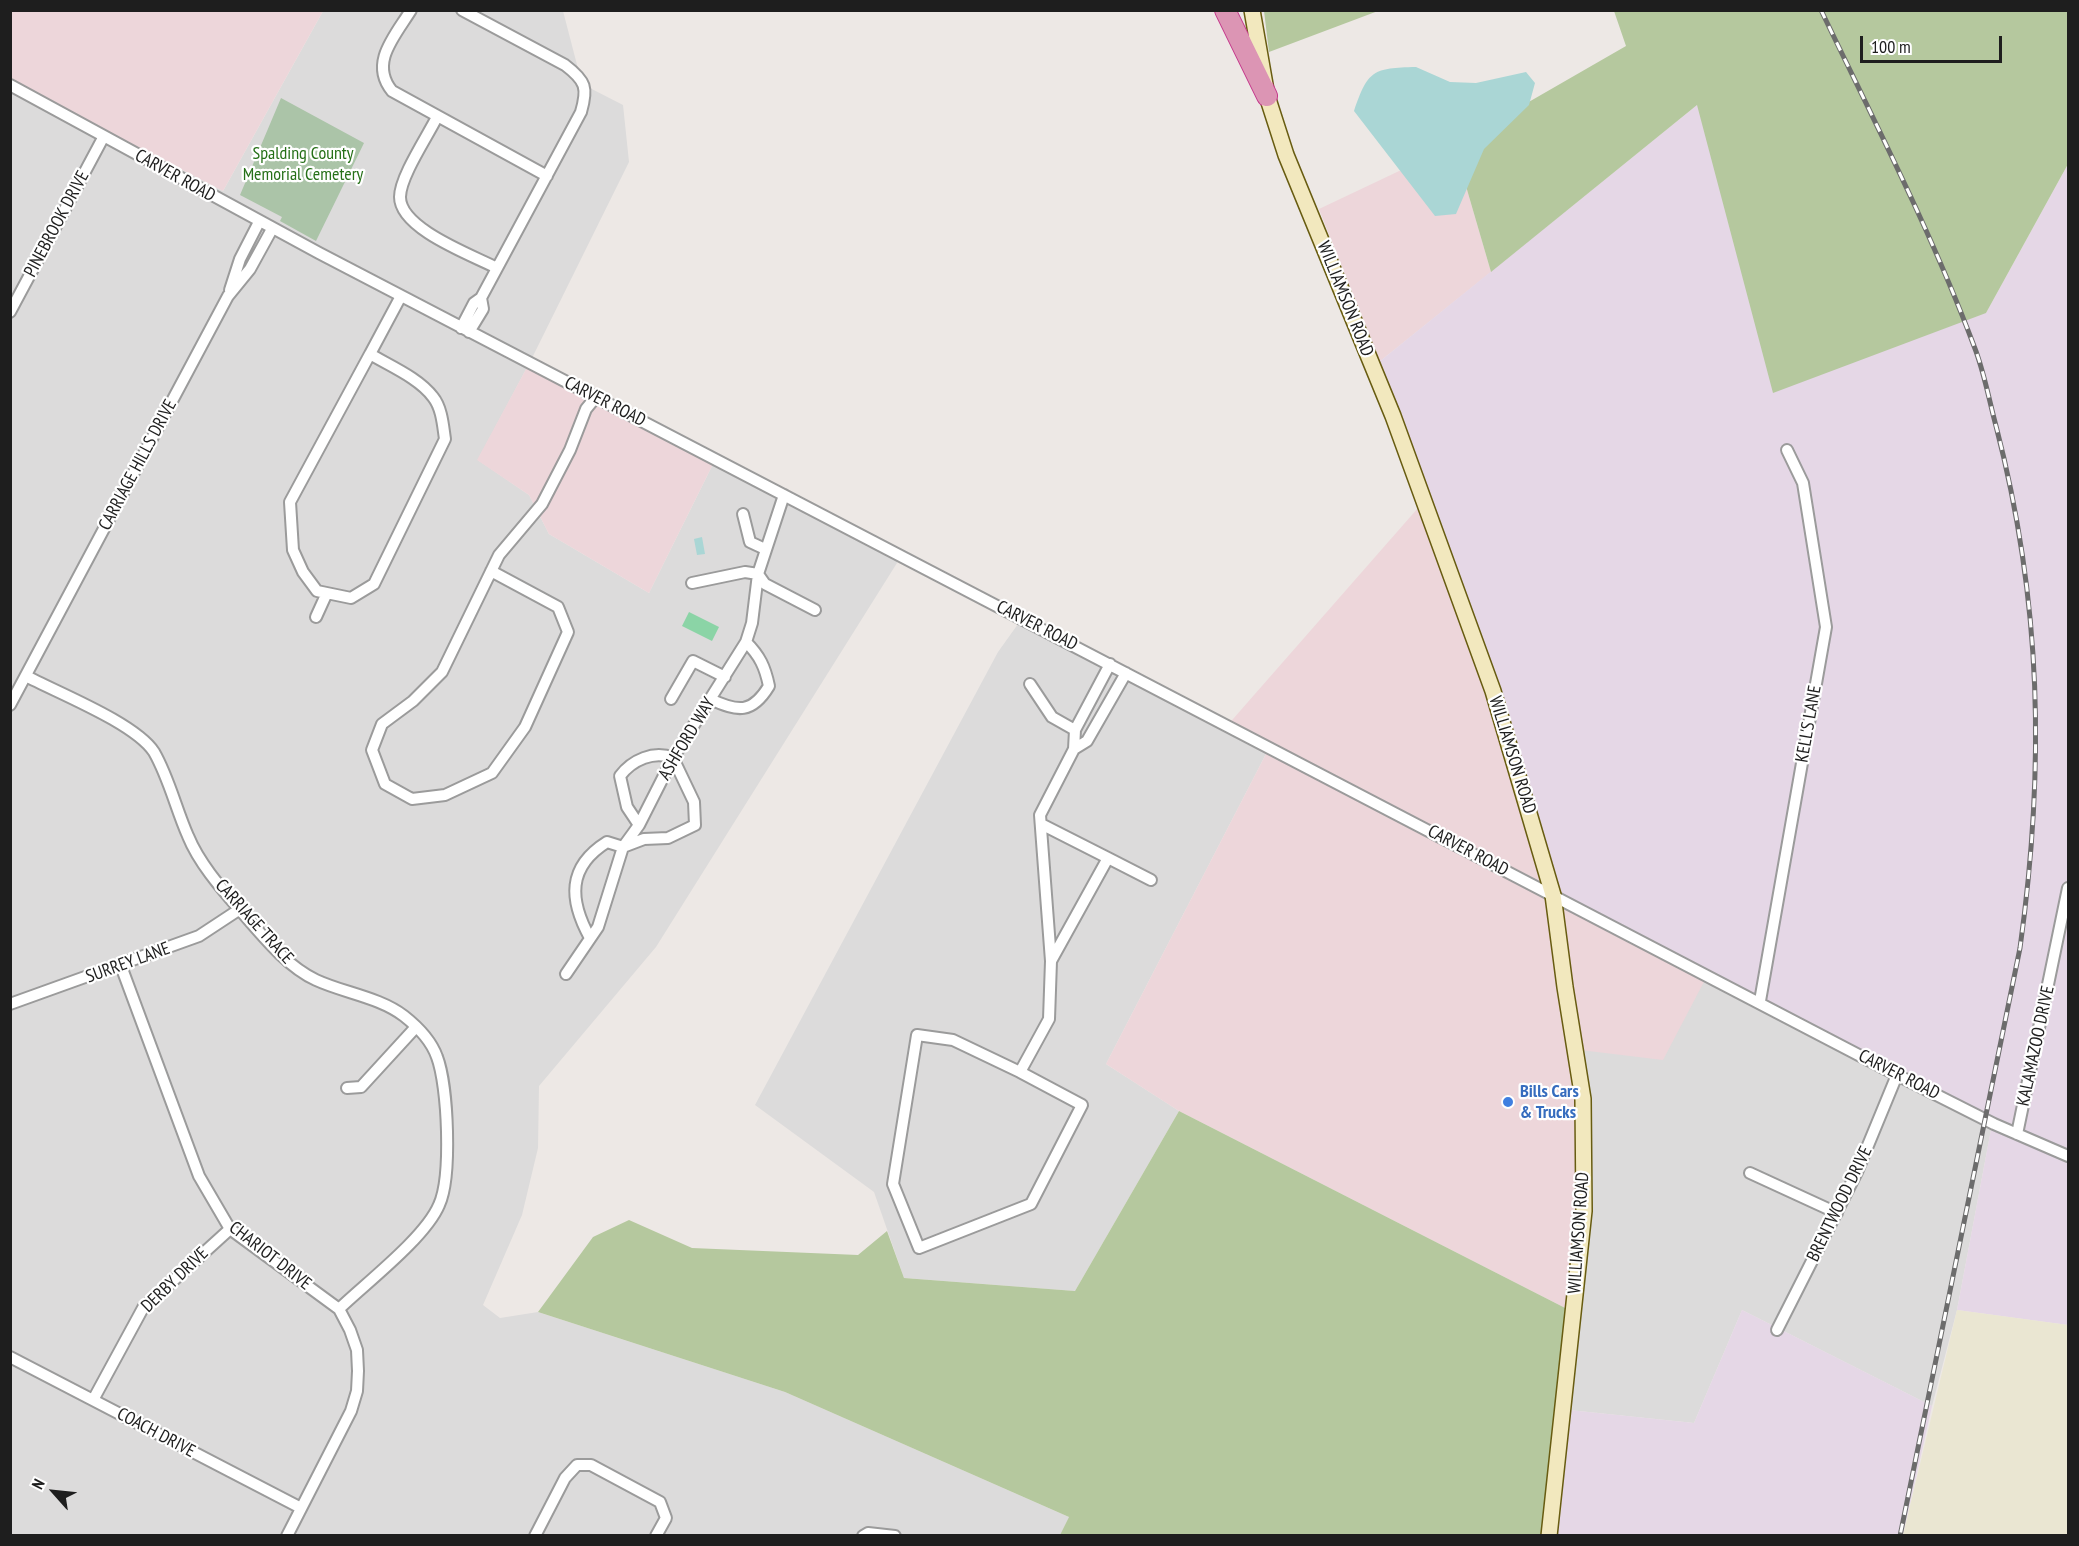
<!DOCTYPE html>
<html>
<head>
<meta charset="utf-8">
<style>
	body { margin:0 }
	#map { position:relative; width:2079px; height:1546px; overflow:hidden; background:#ede8e5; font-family:"PT Sans Narrow",sans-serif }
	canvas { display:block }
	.frame { position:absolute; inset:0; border:12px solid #1e1e1e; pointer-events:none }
	.north { position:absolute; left:24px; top:1462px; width:60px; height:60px; -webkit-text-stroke:4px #fff; paint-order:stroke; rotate:297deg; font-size:16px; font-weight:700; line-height:24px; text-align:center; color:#1e1e1e }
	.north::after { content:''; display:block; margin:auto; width:21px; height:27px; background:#1e1e1e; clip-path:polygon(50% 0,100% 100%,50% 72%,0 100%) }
	.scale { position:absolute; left:1860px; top:36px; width:142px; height:27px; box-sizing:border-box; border:3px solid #1e1e1e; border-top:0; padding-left:8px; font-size:18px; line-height:21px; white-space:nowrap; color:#1e1e1e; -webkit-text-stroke:4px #fff; paint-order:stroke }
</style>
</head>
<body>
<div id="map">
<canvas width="2079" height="1546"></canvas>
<div class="frame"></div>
<div class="north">N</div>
<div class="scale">100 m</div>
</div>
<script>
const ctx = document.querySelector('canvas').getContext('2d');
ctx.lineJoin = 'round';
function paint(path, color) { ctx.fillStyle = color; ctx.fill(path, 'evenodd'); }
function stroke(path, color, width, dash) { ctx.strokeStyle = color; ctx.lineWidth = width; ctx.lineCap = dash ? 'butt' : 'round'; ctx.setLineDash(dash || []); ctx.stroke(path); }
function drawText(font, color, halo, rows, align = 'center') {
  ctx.font = font + ' "PT Sans Narrow",sans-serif'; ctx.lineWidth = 4.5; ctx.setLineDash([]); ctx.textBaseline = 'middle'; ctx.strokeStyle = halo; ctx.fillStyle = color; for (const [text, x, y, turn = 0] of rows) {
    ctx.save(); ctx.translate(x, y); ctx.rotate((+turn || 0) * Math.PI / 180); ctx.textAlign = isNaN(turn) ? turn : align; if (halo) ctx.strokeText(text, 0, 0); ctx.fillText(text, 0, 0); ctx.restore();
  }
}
paint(new Path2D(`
	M 323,11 L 563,11 L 582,84 L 623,105 L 629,162 L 532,358 L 478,460 L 529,495 L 549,534 L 649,593 L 717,456 L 902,555 L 656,947 L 539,1086 L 538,1148 L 522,1215 L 483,1305 L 500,1318 L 538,1312 L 785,1392 L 1069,1517 L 1060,1535 L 11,1535 L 10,96 L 17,84 L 223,191 Z
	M 1023,617 L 1268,750 L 1106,1064 L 1179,1111 L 1075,1291 L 904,1278 L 874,1192 L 755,1105 L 998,652 Z
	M 1708,974 L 1993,1119 L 1957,1310 L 1932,1406 L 1742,1310 L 1694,1423 L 1569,1410 L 1572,1049 Z`), '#dcdbdb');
paint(new Path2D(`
	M 10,11 L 323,11 L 223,191 L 11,81 Z
	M 1454,145 L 1491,272 L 1379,362 L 1319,209 Z
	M 532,358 L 717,456 L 649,593 L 549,534 L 529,495 L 477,460 Z
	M 1425,500 L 1708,974 L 1663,1060 L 1572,1049 L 1586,1211 L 1573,1312 L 1179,1111 L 1106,1064 L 1268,750 L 1226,727 Z`), '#edd6da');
paint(new Path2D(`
	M 1697,105 L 1986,313 L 2068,164 L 2068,1325 L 1957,1310 L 1993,1119 L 1555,897 L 1379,362 Z
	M 1742,1310 L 1932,1406 L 1903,1535 L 1548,1536 L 1569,1410 L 1694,1423 Z`), '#e5d7e6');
paint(new Path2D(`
	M 1957,1310 L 2068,1325 L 2068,1535 L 1903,1535 Z`), '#eae6d2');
paint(new Path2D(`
	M 1264,11 L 1264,10 L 1378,11 L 1269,52 Z
	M 1614,11 L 2068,11 L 2068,164 L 1986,313 L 1773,393 L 1697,105 L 1491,272 L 1454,145 L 1626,46 Z
	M 1179,1111 L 1573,1312 L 1548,1535 L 1060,1535 L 1069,1517 L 785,1392 L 538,1312 L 593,1237 L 629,1220 L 692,1248 L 858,1255 L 887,1231 L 904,1278 L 1075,1291 Z`), '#b5c89e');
paint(new Path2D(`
	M 281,98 L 364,143 L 316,241 L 280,221 L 282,217 L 240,195 Z`), '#abc4a8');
paint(new Path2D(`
	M 689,612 L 719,627 L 712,641 L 682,626 Z`), '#8bd4a6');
paint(new Path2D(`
	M 1416,67 L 1450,82 L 1476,83 L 1526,72 L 1535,83 L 1529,105 L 1484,149 L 1456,214 L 1435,216 L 1354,111 C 1368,70 1373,68 1416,67 Z
	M 702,537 L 705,554 L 697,555 L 694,539 Z`), '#aad6d5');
const street = new Path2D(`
	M 411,10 C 395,36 369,63 392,91 L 547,176
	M 462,10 L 565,65 C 586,81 588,88 581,112 L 481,298 L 483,309 L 469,332
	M 10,85 L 319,253 L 1897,1075 L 1994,1124 L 2068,1156
	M 437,117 C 427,137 400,177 400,197 C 400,229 472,255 497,268
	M 230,290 L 240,259 L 259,222
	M 10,312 L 104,136
	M 461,328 L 474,303 L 481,298
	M 370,354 C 390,366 419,378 433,397 C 442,408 443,426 445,439 L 374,584 L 351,598 L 317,591 L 303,572 L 293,550 L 290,502 Z
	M 370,354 L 401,296
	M 743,514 L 750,542 L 765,549
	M 491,571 L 558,607 L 568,632 L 525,727 L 492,773 L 445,795 L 412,799 L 385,784 L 372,750 L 382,724 L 413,701 L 442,672 L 499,555 L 542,504 L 570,450 L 586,409 L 595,398
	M 692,583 L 745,572 L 758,574 L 765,584 L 815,610
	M 316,617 L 326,595
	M 26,676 C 58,693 135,723 154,752 C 169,778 176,809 188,836 C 199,863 221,888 240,910 C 262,935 286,966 316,980 C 344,993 379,997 404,1016 C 418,1027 431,1040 437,1057 C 448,1086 452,1177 439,1205 C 425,1238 366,1283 339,1309
	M 1030,684 L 1052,717 L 1075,730
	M 671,699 L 693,661 L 725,677
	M 710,699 C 738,712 752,714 769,686 C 765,667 760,656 746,642
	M 10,705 L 228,296 L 250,269 L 272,229
	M 1074,749 L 1087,741 L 1126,673
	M 1041,824 L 1108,858 L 1051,961
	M 1108,858 L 1151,880
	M 590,938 C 569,900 567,867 607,842 L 623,847 L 644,839 L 668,838 L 695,825 L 694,802 L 673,758 C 654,750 632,760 620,776 L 627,807 L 639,825
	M 121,966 L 199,1176 L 230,1229 L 339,1309 L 350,1330 L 357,1350 L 358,1371 L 357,1391 L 351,1411 L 287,1536
	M 566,974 L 598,927 L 623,847 L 639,825 L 673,758 L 746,642 L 752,623 L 758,574 L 784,495
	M 1760,1001 L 1826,627 L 1803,483 L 1787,450
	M 10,1004 L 199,936 L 240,909
	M 1020,1072 L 953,1040 L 917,1035 L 893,1184 L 919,1248 L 1031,1204 L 1082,1105 L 1020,1072 L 1049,1019 L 1051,961 L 1040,815 L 1074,749 L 1075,730 L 1110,664
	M 347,1088 L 361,1087 L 416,1027
	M 2017,1134 L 2068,888
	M 1750,1173 L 1837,1213
	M 1777,1330 L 1857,1172 L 1897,1075
	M 10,1357 L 301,1508
	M 93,1400 L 143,1308 L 230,1229
	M 535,1536 L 565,1478 L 577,1465 L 591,1465 L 660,1502 L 666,1518 L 656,1536
	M 863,1536 L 868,1533 L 895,1536`);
const secondary = new Path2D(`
	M 1252,10 L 1267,96 L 1286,155 L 1393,416 L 1493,691 L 1553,895 L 1565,987 L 1583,1099 L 1584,1211 L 1549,1536`);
const highway = new Path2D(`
	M 1225,10 L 1267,96`);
stroke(street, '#9b9b9b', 14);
stroke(secondary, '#685c11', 18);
stroke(highway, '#c5388c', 22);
stroke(street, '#fff', 10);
stroke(secondary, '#f2e8be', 15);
stroke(highway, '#dc95b4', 20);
const rail = new Path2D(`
	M 1821,10 C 1874,121 1931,231 1974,346 C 1984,371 1989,400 1996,426 C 2042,603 2045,768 2020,948 L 1900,1536`);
stroke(rail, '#6c6c6c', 5);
stroke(rail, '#fff', 3, [9]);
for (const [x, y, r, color] of [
	[1508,1102,6,"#3f7fe0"]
]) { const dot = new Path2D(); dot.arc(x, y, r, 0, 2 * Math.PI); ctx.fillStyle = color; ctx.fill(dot); stroke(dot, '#fff', 2); }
drawText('18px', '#267018', '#fff', [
	["Spalding County",303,154],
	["Memorial Cemetery",303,175]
]);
drawText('18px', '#1e1e1e', '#fff', [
	["CARVER ROAD",175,176,29],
	["PINEBROOK DRIVE",57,224,-62],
	["WILLIAMSON ROAD",1345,299,68],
	["CARVER ROAD",605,402,27],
	["CARRIAGE HILLS DRIVE",138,465,-62],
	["CARVER ROAD",1037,626,27],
	["KELL'S LANE",1809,724,-80],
	["ASHFORD WAY",687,739,-59],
	["WILLIAMSON ROAD",1512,755,73],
	["CARVER ROAD",1468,851,28],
	["CARRIAGE TRACE",254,922,48],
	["SURREY LANE",128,963,-20],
	["KALAMAZOO DRIVE",2036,1046,-78],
	["CARVER ROAD",1899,1075,27],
	["BRENTWOOD DRIVE",1840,1204,-64],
	["WILLIAMSON ROAD",1579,1233,-86],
	["CHARIOT DRIVE",270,1256,38],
	["DERBY DRIVE",175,1280,-44],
	["COACH DRIVE",156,1433,28]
]);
drawText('bold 18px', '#366cbe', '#fff', [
	["Bills Cars",1520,1092],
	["& Trucks",1520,1113]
], 'left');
</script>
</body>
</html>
